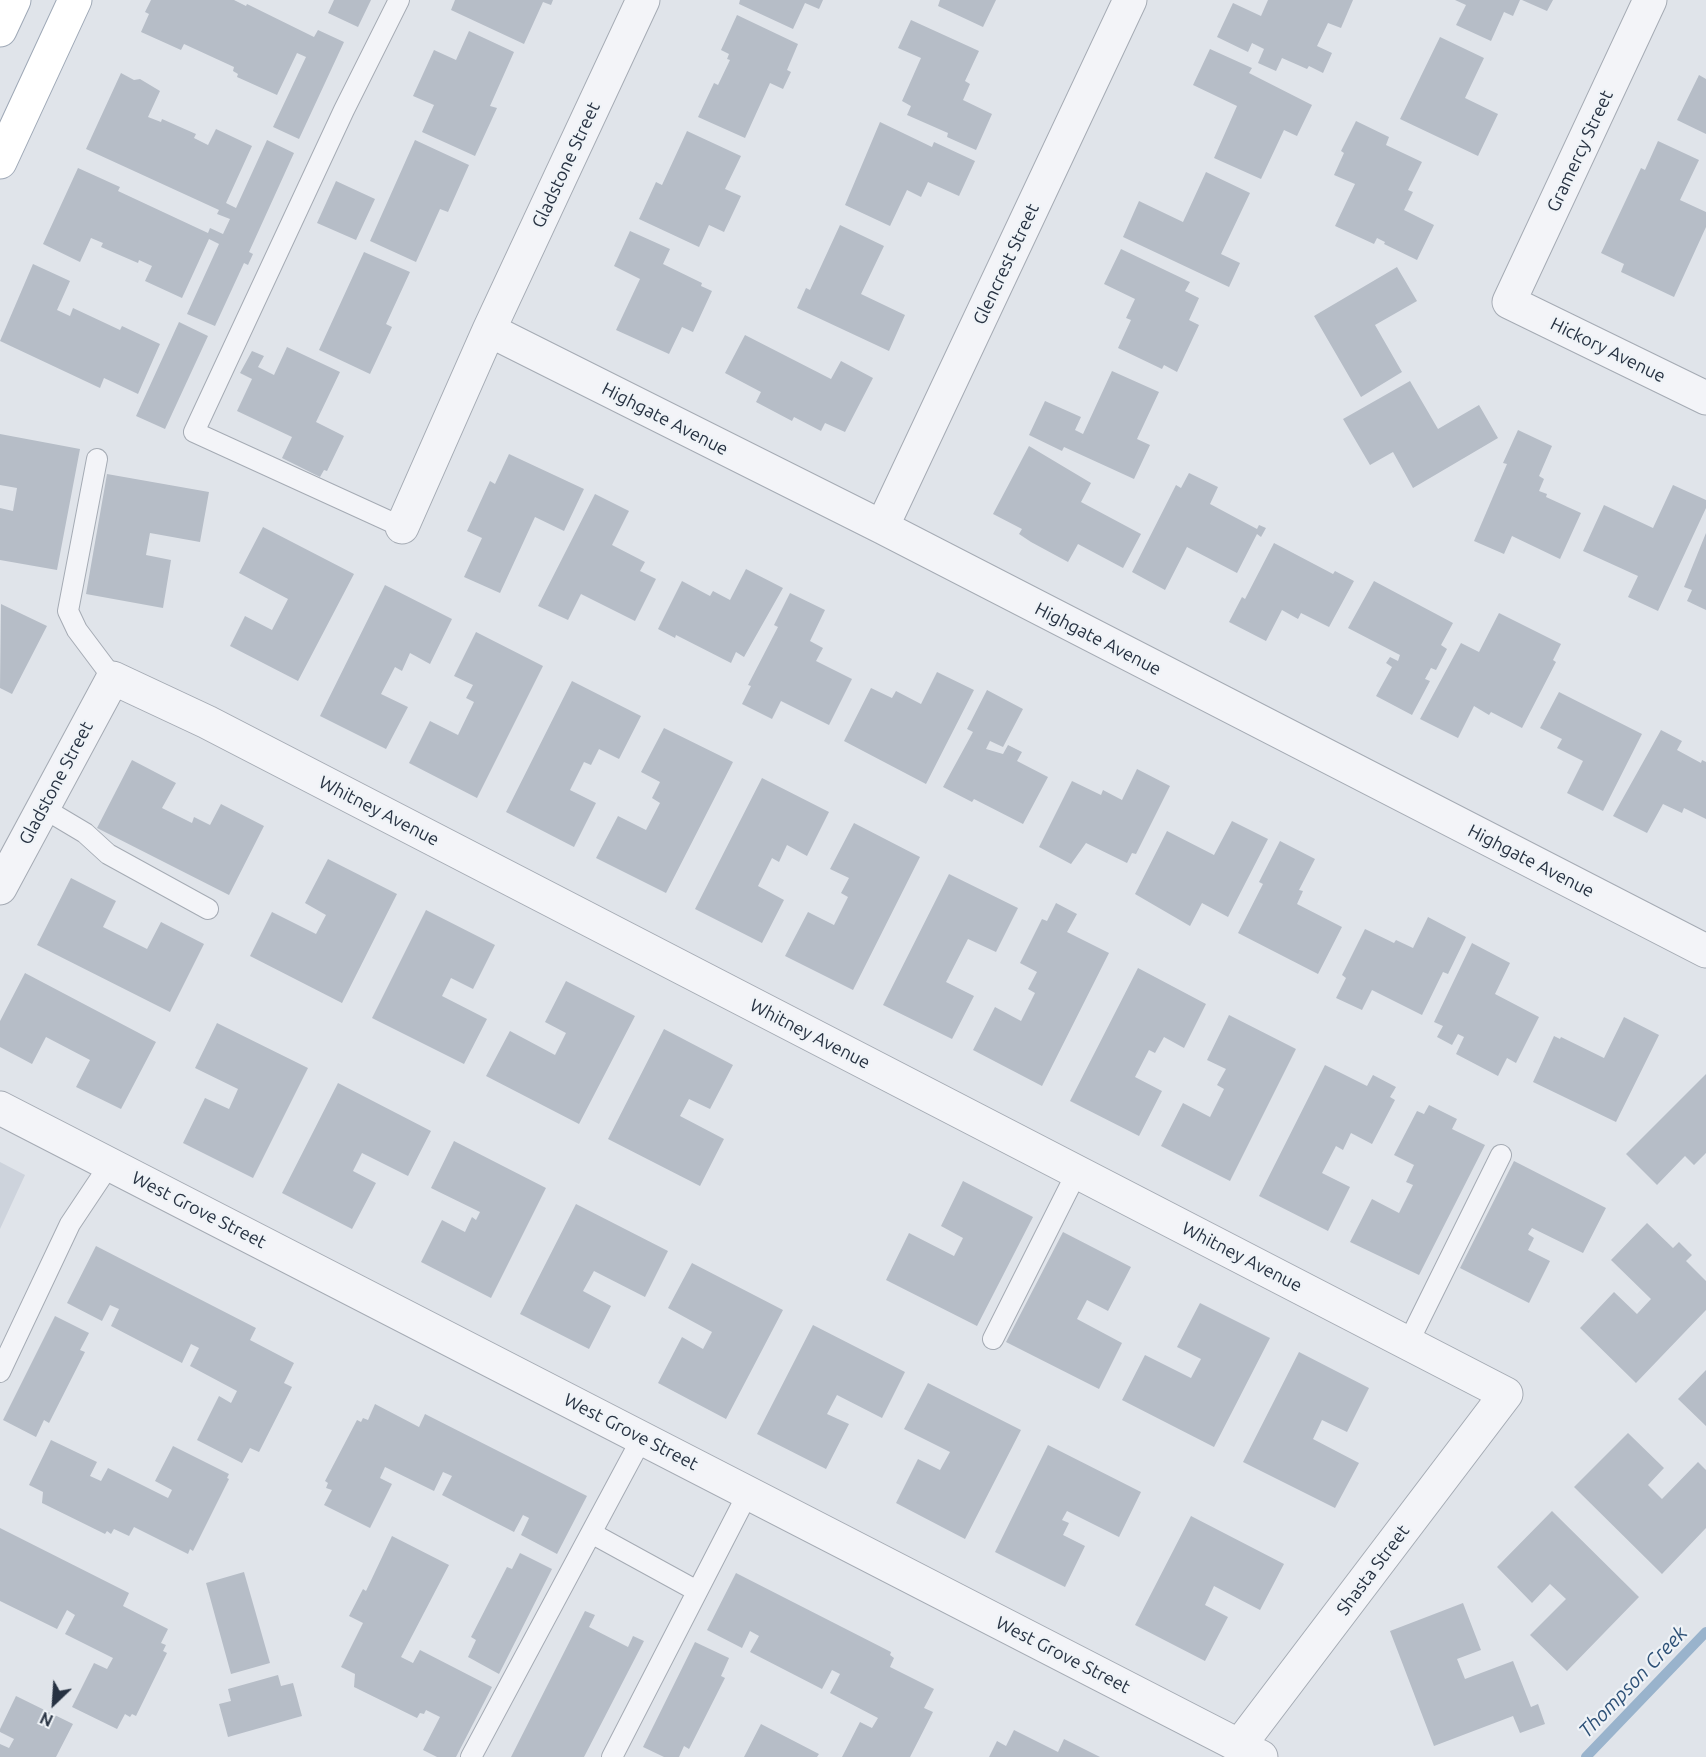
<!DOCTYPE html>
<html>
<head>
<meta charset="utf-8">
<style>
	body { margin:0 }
	#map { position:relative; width:1706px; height:1757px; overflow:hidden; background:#e0e4ea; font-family:Ubuntu,sans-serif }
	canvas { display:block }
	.north { position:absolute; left:24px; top:1673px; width:60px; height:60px; -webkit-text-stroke:4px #eff3f7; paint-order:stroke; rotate:205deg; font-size:16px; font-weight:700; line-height:24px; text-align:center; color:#273242 }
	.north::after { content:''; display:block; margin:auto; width:21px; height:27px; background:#273242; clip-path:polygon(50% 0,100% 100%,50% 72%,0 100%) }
</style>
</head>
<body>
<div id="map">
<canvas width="1706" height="1757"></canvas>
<div class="north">N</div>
</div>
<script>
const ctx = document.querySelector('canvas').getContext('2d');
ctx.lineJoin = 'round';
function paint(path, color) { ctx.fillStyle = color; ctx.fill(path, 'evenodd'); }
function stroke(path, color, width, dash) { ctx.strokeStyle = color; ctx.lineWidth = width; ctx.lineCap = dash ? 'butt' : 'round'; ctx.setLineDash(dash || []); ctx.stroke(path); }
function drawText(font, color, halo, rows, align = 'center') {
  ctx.font = font + ' Ubuntu,sans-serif'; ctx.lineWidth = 4.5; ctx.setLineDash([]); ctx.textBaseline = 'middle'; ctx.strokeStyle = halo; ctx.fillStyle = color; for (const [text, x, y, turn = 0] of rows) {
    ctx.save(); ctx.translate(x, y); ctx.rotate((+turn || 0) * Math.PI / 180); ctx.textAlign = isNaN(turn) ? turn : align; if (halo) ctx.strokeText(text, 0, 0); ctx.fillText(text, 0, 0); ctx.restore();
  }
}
paint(new Path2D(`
	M 0,1162 L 25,1175 L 0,1229 Z`), '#cdd3dc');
stroke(new Path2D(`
	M 1586,1757 L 1706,1632`), '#99b3cc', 10);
paint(new Path2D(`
	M 151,0 L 234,0 L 246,6 L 247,4 L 314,37 L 318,30 L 344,42 L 299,139 L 273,127 L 306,57 L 297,53 L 277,95 L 237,77 L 238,74 L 233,71 L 234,67 L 184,44 L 181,50 L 141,32 L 149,14 L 145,12 Z
	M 334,0 L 371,0 L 358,27 L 328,13 Z
	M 455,0 L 553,0 L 551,5 L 543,2 L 524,44 L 451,10 Z
	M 740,0 L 823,0 L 819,9 L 805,3 L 793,29 L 739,4 Z
	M 940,0 L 996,0 L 983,27 L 938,6 Z
	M 1268,0 L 1353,0 L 1341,28 L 1328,23 L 1317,46 L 1332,53 L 1323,73 L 1309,66 L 1307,69 L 1282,58 L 1276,71 L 1258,63 L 1264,49 L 1252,43 L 1248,52 L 1217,37 L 1233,3 L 1261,16 Z
	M 1455,0 L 1520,0 L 1513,16 L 1504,12 L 1491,41 L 1456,25 L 1466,5 Z
	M 1522,0 L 1553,0 L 1547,11 Z
	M 737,15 L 798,44 L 787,70 L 791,72 L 783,89 L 770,83 L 745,138 L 698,117 L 714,83 L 718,85 L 730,60 L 727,59 L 729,54 L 721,50 Z
	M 911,20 L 979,51 L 965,81 L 970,84 L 963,100 L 992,114 L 976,150 L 947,137 L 948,133 L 907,115 L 911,106 L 902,101 L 921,58 L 898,48 Z
	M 469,31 L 514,52 L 490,106 L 497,108 L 475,156 L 422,132 L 434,105 L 413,96 L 434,50 L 456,60 Z
	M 1440,37 L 1484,58 L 1465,98 L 1498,114 L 1478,156 L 1400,119 Z
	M 1210,49 L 1252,68 L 1249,73 L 1312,105 L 1297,136 L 1284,130 L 1261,179 L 1214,158 L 1237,106 L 1193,85 Z
	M 121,73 L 134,80 L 140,79 L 160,91 L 148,117 L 161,122 L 162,119 L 196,134 L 194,138 L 208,145 L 216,129 L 252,146 L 226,203 L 236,208 L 267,140 L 294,153 L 249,252 L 253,254 L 248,265 L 244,263 L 215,326 L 187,314 L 219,244 L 209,239 L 182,298 L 145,281 L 152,266 L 139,260 L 138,263 L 101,247 L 103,243 L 91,238 L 80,262 L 43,244 L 78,168 L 120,187 L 118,191 L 208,233 L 210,228 L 223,234 L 230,219 L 217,214 L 219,210 L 86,149 Z
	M 1699,75 L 1706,79 L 1706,134 L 1677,120 Z
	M 1356,121 L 1389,137 L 1386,145 L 1422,162 L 1408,190 L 1413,192 L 1404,210 L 1434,225 L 1417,260 L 1384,244 L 1385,242 L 1377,238 L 1374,244 L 1335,226 L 1355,184 L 1334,175 L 1344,153 L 1341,151 Z
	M 880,122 L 932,147 L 934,142 L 975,161 L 959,196 L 928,182 L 921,197 L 907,190 L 890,226 L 845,205 Z
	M 687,131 L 741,156 L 725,189 L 741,196 L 724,232 L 709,225 L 699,247 L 639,219 L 656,182 L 662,185 Z
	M 415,140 L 469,165 L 448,212 L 440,209 L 416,262 L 370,241 Z
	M 1658,141 L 1699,160 L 1680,200 L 1706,212 L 1706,227 L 1674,297 L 1621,272 L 1624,264 L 1601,253 L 1641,168 L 1645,170 Z
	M 1206,172 L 1250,193 L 1221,254 L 1240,263 L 1229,287 L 1123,237 L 1139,201 L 1183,222 Z
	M 336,181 L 375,199 L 356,240 L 317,223 Z
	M 840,225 L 884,246 L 861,294 L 905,315 L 889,351 L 797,308 L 806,288 L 810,290 Z
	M 630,231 L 670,249 L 663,264 L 702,283 L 701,286 L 712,291 L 693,332 L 682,327 L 669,354 L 616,330 L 640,279 L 614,266 Z
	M 1121,249 L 1190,282 L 1185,291 L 1199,298 L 1189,320 L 1199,325 L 1177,372 L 1164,365 L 1162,369 L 1118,348 L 1131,320 L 1126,318 L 1135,299 L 1104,284 Z
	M 364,252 L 410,272 L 386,324 L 392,327 L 370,374 L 319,350 Z
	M 33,264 L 70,281 L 57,310 L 70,316 L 73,308 L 120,330 L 122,326 L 160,344 L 138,394 L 104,378 L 100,388 L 0,341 Z
	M 1397,267 L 1417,301 L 1375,325 L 1402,372 L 1361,397 L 1314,316 Z
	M 179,322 L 208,336 L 165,429 L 136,416 Z
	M 745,335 L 831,379 L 841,361 L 873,378 L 845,432 L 825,423 L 821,431 L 794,417 L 792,421 L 756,402 L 761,392 L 725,373 Z
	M 287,347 L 340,372 L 316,422 L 344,436 L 327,471 L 324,470 L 320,477 L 282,458 L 292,437 L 237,411 L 252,379 L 240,373 L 252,351 L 264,356 L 258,367 L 274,375 Z
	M 1112,371 L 1159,392 L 1137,439 L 1150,445 L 1134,479 L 1064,447 L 1062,451 L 1029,435 L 1045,401 L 1081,417 L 1075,430 L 1083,434 Z
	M 1410,381 L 1438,429 L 1479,405 L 1498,438 L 1413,488 L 1393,452 L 1370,465 L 1343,419 Z
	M 1518,430 L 1552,446 L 1539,476 L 1544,479 L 1539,491 L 1547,494 L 1546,497 L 1581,513 L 1560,559 L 1512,536 L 1504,554 L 1474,541 L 1507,464 L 1503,463 Z
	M 0,434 L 80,449 L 57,570 L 0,560 L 0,508 L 13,511 L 17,488 L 0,485 Z
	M 1029,446 L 1091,483 L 1081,502 L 1141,534 L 1123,568 L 1078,544 L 1068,562 L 1031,542 L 1019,534 L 1022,529 L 993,514 Z
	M 509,454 L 584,489 L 564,531 L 535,517 L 500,593 L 464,577 L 482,538 L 467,531 L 490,481 L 495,484 Z
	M 1189,473 L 1218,487 L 1210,504 L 1257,529 L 1259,525 L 1266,528 L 1261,537 L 1257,534 L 1237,573 L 1187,547 L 1165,590 L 1132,572 L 1176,485 L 1181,488 Z
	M 107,474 L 209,492 L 200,542 L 150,533 L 146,555 L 171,560 L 163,608 L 86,594 Z
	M 1673,485 L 1706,500 L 1706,508 L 1658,611 L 1628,597 L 1638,576 L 1583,551 L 1604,505 L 1653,528 Z
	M 595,494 L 629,511 L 612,545 L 645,562 L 640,571 L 656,579 L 635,621 L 581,594 L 568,620 L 538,606 Z
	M 263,527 L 354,574 L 298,681 L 230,646 L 245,616 L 272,630 L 288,599 L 239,573 Z
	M 1706,533 L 1706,610 L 1687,601 L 1692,590 L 1684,587 Z
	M 1274,543 L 1333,574 L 1335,571 L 1354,581 L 1329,627 L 1301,613 L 1298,619 L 1282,610 L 1266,641 L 1229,622 L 1242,597 L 1245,599 Z
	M 746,569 L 783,588 L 744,657 L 736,652 L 731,663 L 676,635 L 675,638 L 658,629 L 682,581 L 710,596 L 713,591 L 730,600 Z
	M 1374,581 L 1453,623 L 1441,645 L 1447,649 L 1436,670 L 1431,668 L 1425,679 L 1430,681 L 1412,715 L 1376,696 L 1392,667 L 1386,663 L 1390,657 L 1398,661 L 1400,655 L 1348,628 Z
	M 385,585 L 452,619 L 430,664 L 410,653 L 402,671 L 395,667 L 381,694 L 408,707 L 386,749 L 320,716 Z
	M 790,593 L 825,610 L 810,641 L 823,648 L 816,661 L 852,679 L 829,725 L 781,701 L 772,719 L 742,704 L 751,686 L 748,685 L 778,627 L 774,625 Z
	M 1,604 L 47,626 L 12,694 L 0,688 Z
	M 1499,613 L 1561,644 L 1553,660 L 1556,662 L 1522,728 L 1491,712 L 1489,715 L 1474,706 L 1458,738 L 1420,719 L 1461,643 L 1479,652 Z
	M 476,632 L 543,666 L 477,798 L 409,763 L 430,721 L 458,735 L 474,702 L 466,698 L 473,685 L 454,676 Z
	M 937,672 L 974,690 L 926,784 L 844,741 L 871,688 L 892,698 L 896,691 L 921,704 Z
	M 572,681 L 641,716 L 619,759 L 599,749 L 591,765 L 584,762 L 570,790 L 596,803 L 574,847 L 506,812 Z
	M 987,690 L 1023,709 L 1003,747 L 990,741 L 986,749 L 1003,754 L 1008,745 L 1022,752 L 1017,761 L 1048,777 L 1023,824 L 974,799 L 972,802 L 943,787 L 973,732 L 967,729 Z
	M 1559,692 L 1642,734 L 1603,811 L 1567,793 L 1583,761 L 1557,748 L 1562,739 L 1540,728 Z
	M 664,728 L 733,762 L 666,893 L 596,858 L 618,816 L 646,830 L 660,803 L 652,798 L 660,782 L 641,772 Z
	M 1661,730 L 1682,741 L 1677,750 L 1701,763 L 1702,760 L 1706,762 L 1706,819 L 1684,808 L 1682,813 L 1663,804 L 1647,833 L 1613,816 Z
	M 132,760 L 176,783 L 162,808 L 192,823 L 194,817 L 210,825 L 221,804 L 264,826 L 229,895 L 97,828 Z
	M 1137,769 L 1170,786 L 1136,854 L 1132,853 L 1127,863 L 1086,843 L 1071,864 L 1039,847 L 1072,781 L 1101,795 L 1103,790 L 1122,800 Z
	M 762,778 L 829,812 L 807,856 L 787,845 L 779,862 L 772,858 L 758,886 L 784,900 L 762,943 L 695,909 Z
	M 1232,821 L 1268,839 L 1228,917 L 1202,903 L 1190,926 L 1135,894 L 1167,831 L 1214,855 Z
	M 854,823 L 920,857 L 853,990 L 785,956 L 808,912 L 834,925 L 848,897 L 841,893 L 849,878 L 830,869 Z
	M 1280,841 L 1315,859 L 1299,890 L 1303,891 L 1297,904 L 1342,927 L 1318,974 L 1238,933 L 1263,884 L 1259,882 Z
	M 328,859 L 397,894 L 342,1003 L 250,956 L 272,912 L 316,934 L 326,915 L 305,903 Z
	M 949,874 L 1018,908 L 996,952 L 968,939 L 946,982 L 974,996 L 952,1039 L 883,1005 Z
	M 71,878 L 116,901 L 103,927 L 147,949 L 161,922 L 204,944 L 170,1012 L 37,945 Z
	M 1056,903 L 1077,914 L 1067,932 L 1109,953 L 1042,1086 L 973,1050 L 995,1007 L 1021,1021 L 1035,993 L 1028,989 L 1037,972 L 1020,963 L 1042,919 L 1047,921 Z
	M 426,910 L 495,945 L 473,989 L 451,978 L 442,996 L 487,1019 L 464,1064 L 372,1018 Z
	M 1428,917 L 1466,937 L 1448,974 L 1443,972 L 1422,1015 L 1372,990 L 1362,1010 L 1336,998 L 1346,978 L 1342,975 L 1365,929 L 1394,943 L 1396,940 L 1413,948 Z
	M 1472,943 L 1510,963 L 1495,994 L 1539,1017 L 1516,1063 L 1507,1058 L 1498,1076 L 1456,1054 L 1464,1037 L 1458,1034 L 1452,1045 L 1437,1037 L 1443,1026 L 1434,1022 Z
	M 1138,968 L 1206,1004 L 1184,1048 L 1164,1037 L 1155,1053 L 1149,1050 L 1135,1077 L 1162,1091 L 1139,1136 L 1070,1101 Z
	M 25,973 L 156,1042 L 121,1109 L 76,1087 L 90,1060 L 46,1037 L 32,1064 L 0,1047 L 0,1021 Z
	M 566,981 L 635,1016 L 579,1124 L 486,1076 L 510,1031 L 555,1055 L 566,1033 L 545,1022 Z
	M 1229,1015 L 1296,1049 L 1230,1181 L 1161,1146 L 1183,1103 L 1210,1117 L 1224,1089 L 1217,1085 L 1226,1069 L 1207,1060 Z
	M 1624,1017 L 1659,1035 L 1616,1122 L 1533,1082 L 1554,1036 L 1560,1039 L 1561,1037 L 1604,1058 Z
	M 217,1023 L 308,1068 L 253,1178 L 183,1143 L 205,1098 L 229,1109 L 238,1089 L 195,1068 Z
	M 664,1029 L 733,1065 L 710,1109 L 689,1099 L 680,1116 L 724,1139 L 700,1186 L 608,1139 Z
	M 1325,1065 L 1367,1086 L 1373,1075 L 1396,1087 L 1390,1097 L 1395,1100 L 1372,1144 L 1351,1133 L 1343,1150 L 1336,1146 L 1322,1173 L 1350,1187 L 1328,1231 L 1259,1196 Z
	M 1706,1074 L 1706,1153 L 1694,1165 L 1685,1156 L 1657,1185 L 1626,1154 Z
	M 338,1083 L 431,1131 L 408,1176 L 362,1153 L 353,1171 L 376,1183 L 352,1229 L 282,1193 Z
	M 1429,1105 L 1457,1119 L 1452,1129 L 1485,1145 L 1419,1275 L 1350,1242 L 1372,1199 L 1399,1213 L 1413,1185 L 1406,1182 L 1414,1165 L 1394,1155 L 1417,1111 L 1424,1114 Z
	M 454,1141 L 546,1188 L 491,1298 L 421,1262 L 442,1220 L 465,1232 L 472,1217 L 476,1220 L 480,1212 L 431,1188 Z
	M 1514,1161 L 1606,1208 L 1583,1253 L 1532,1228 L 1528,1234 L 1534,1238 L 1528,1250 L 1550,1261 L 1529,1303 L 1460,1268 Z
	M 963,1181 L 1033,1217 L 977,1326 L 886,1280 L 909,1233 L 954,1256 L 963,1238 L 941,1226 Z
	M 576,1204 L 668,1251 L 645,1297 L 594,1271 L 583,1291 L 611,1306 L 589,1349 L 520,1314 Z
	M 1647,1223 L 1673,1248 L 1679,1242 L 1692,1255 L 1686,1261 L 1706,1281 L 1706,1310 L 1636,1383 L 1580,1328 L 1614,1292 L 1637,1314 L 1651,1299 L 1611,1260 Z
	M 1063,1232 L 1131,1267 L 1108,1311 L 1087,1300 L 1077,1319 L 1122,1343 L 1099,1389 L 1006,1342 Z
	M 96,1246 L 256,1328 L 250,1340 L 294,1363 L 284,1383 L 292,1387 L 259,1452 L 250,1448 L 242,1463 L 197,1440 L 219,1396 L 231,1403 L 237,1391 L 190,1366 L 199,1348 L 191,1344 L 182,1363 L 111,1326 L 119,1309 L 110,1305 L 102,1321 L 67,1303 Z
	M 692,1263 L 783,1310 L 726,1419 L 658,1383 L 682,1337 L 703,1349 L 712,1332 L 668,1308 Z
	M 1200,1303 L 1270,1338 L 1214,1447 L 1122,1400 L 1145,1355 L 1191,1378 L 1201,1359 L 1177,1347 Z
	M 55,1316 L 89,1333 L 80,1350 L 85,1352 L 49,1423 L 44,1420 L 36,1437 L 3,1420 Z
	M 813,1325 L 905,1372 L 882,1418 L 837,1395 L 827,1414 L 849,1424 L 826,1469 L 757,1434 Z
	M 1299,1352 L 1369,1388 L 1347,1432 L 1322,1420 L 1313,1439 L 1359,1463 L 1335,1508 L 1243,1462 Z
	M 1706,1370 L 1706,1426 L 1678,1399 Z
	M 928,1383 L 1021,1430 L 965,1539 L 896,1503 L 918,1459 L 940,1470 L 950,1452 L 904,1429 Z
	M 375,1404 L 419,1427 L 425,1414 L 587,1496 L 557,1554 L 521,1535 L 529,1518 L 523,1515 L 514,1532 L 442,1495 L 452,1476 L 443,1472 L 434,1491 L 385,1467 L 380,1478 L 392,1484 L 370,1528 L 324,1505 L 332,1490 L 326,1488 L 328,1483 L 325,1481 L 357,1420 L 361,1422 L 363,1418 L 368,1420 Z
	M 1628,1433 L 1664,1468 L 1648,1485 L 1662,1499 L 1698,1462 L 1706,1470 L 1706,1528 L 1662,1574 L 1574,1487 Z
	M 51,1440 L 97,1462 L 90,1476 L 101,1481 L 108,1468 L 168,1498 L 172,1490 L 155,1481 L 173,1446 L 229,1474 L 227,1478 L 229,1479 L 193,1551 L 190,1549 L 188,1554 L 134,1527 L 129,1536 L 114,1529 L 111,1534 L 107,1531 L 105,1534 L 42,1503 L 43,1492 L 29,1485 Z
	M 1048,1445 L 1141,1492 L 1119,1537 L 1067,1511 L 1062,1520 L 1069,1523 L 1063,1535 L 1085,1546 L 1065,1587 L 995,1552 Z
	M 1552,1511 L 1639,1597 L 1567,1671 L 1530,1635 L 1566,1599 L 1550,1584 L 1532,1603 L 1497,1567 Z
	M 1191,1516 L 1284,1564 L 1260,1610 L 1214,1586 L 1205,1605 L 1228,1617 L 1205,1661 L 1135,1625 Z
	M 0,1528 L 129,1593 L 123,1606 L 168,1629 L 161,1643 L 166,1645 L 163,1651 L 167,1653 L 136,1716 L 132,1714 L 130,1717 L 125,1714 L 117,1729 L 72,1707 L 94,1663 L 107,1669 L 113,1658 L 65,1634 L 75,1615 L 67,1610 L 57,1629 L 0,1601 Z
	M 392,1536 L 449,1565 L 401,1657 L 413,1663 L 420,1650 L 492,1687 L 456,1757 L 437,1757 L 423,1750 L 440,1717 L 426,1710 L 424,1714 L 420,1713 L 417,1718 L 354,1687 L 355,1674 L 341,1667 L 363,1623 L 349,1616 L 363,1589 L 366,1591 Z
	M 520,1553 L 552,1569 L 499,1674 L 468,1657 L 476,1640 L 471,1637 L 507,1567 L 512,1569 Z
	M 244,1572 L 270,1663 L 231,1674 L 206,1583 Z
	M 736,1573 L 891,1652 L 890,1655 L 894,1658 L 890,1667 L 934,1689 L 924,1708 L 933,1712 L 910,1757 L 842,1757 L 860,1722 L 872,1728 L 878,1718 L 830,1693 L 840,1674 L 832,1670 L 822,1689 L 750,1652 L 759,1636 L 750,1631 L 742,1648 L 707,1630 Z
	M 1463,1603 L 1481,1650 L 1457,1659 L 1465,1679 L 1513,1661 L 1531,1707 L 1538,1704 L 1545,1724 L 1520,1733 L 1513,1716 L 1434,1746 L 1390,1631 Z
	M 585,1611 L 595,1615 L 589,1627 L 628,1647 L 633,1636 L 644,1641 L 584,1757 L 511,1757 Z
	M 695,1642 L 729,1658 L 721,1676 L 725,1678 L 689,1749 L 684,1746 L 679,1757 L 664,1757 L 643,1747 Z
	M 278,1675 L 281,1686 L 293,1683 L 302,1716 L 228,1737 L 219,1704 L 231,1701 L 228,1689 Z
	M 16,1696 L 73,1724 L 56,1757 L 0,1757 L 0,1744 L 9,1748 L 14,1739 L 0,1732 L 0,1729 Z
	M 761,1724 L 819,1754 L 817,1757 L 744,1757 Z
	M 1014,1730 L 1058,1752 L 1064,1739 L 1100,1757 L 989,1757 L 997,1741 L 1006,1746 Z`), '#b6bdc7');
const service = new Path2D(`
	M 399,0 L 344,110 L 194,432 L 402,527
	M 97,459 L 68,611 L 77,630 L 113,678
	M 43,808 L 85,833 L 108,854 L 208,909
	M 993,1339 L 1077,1172
	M 1408,1343 L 1501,1155
	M 0,1372 L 70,1224 L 110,1164
	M 593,1534 L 697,1591
	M 471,1757 L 642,1438
	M 612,1757 L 748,1493`);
const minor = new Path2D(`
	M 1650,0 L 1509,302 L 1706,398
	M 489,330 L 882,527 L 1706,951
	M 402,527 L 489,330 L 643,0
	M 882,527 L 1130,0
	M 0,888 L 113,678 L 207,722 L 1506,1394 L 1239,1746
	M 0,1108 L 1261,1757`);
const primary = new Path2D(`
	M 0,30 L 14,0
	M 0,162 L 75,0`);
stroke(service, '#a5abb4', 22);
stroke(minor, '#a5abb4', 35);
stroke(primary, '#9ea8b6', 35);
stroke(service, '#f3f4f8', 20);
stroke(minor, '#f3f4f8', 33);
stroke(primary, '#fff', 33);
drawText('18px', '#273242', '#eff3f7', [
	["Gramercy Street",1580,151,-65],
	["Gladstone Street",566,165,-65],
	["Glencrest Street",1006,264,-65],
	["Hickory Avenue",1608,350,26],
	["Highgate Avenue",665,419,27],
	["Highgate Avenue",1098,639,27],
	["Gladstone Street",56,783,-62],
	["Whitney Avenue",379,811,27],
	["Highgate Avenue",1531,861,27],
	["Whitney Avenue",810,1034,27],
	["West Grove Street",199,1210,27],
	["Whitney Avenue",1242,1257,27],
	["West Grove Street",631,1432,27],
	["Shasta Street",1373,1570,-53],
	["West Grove Street",1063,1655,27]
]);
drawText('italic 20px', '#2f5278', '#eff3f7', [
	["Thompson Creek",1633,1682,-46]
]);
</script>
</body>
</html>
